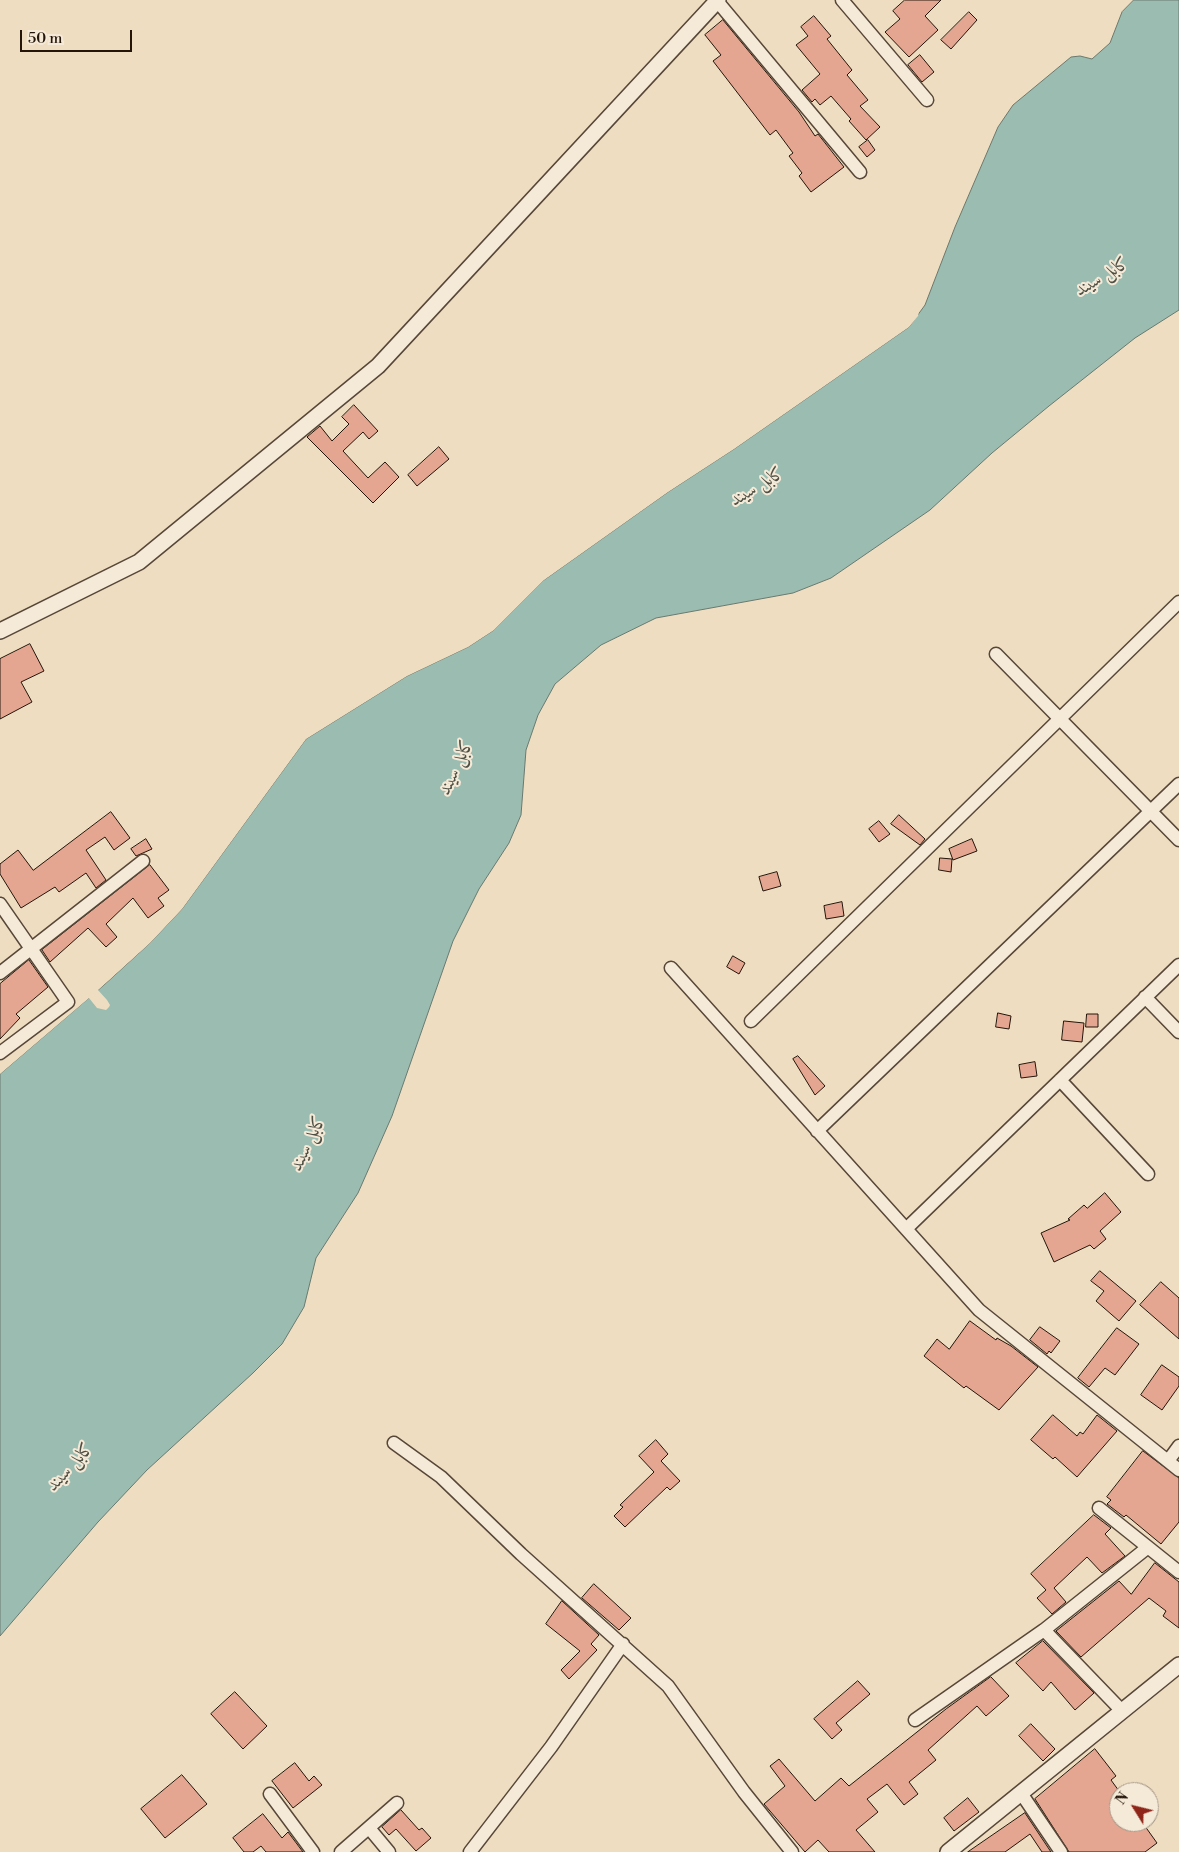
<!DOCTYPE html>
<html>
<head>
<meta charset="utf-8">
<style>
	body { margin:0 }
	#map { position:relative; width:1179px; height:1852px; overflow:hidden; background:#efddc1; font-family:"Libre Bodoni",serif }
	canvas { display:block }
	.north { position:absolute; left:1109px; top:1782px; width:50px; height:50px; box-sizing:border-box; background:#f5e9d7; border:1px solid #a19485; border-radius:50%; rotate:306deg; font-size:14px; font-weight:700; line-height:20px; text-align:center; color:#23150a }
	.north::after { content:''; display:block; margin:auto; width:18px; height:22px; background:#8f2418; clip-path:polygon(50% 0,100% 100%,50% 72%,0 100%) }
	.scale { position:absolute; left:20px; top:30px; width:112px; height:22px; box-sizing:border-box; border:2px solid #23150a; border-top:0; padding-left:6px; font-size:15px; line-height:18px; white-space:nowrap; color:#23150a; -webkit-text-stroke:4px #f5e9d7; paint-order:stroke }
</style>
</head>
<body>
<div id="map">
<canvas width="1179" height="1852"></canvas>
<div class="north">N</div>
<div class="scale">50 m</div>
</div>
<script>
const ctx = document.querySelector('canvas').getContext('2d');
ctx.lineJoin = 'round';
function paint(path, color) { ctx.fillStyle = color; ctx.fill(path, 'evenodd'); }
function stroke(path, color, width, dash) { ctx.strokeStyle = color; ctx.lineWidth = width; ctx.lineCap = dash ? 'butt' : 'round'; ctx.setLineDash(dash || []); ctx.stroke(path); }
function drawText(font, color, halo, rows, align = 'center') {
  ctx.font = font + ' "Libre Bodoni",Amiri,serif'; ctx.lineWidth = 4; ctx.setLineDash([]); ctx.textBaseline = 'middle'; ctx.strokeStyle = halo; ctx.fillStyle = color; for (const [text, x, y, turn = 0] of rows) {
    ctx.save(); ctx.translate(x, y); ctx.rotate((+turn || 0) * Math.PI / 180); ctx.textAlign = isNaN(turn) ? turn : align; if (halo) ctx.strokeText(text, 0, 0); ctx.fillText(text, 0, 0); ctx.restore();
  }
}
const water = new Path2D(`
	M 1134,0 L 1179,0 L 1179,310 L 1135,338 L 1049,406 L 992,453 L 930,510 L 831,578 L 793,593 L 656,618 L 601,645 L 555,684 L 538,715 L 526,750 L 521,815 L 509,843 L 479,889 L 453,941 L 392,1116 L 358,1193 L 316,1258 L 304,1307 L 282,1344 L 253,1373 L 147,1470 L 98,1522 L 0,1636 L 0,1074 L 104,985 L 150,943 L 182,909 L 306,739 L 407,676 L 468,647 L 494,630 L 544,580 L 668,492 L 734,449 L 909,327 L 925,305 L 955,227 L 998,127 L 1013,105 L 1071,57 L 1080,56 L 1092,59 L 1110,43 L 1122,12 Z`);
paint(water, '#9abcb1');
stroke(water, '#6a796e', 1);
paint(new Path2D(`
	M 919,311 L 918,316 L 909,327 L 734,449 L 668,492 L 544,580 L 494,630 L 468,647 L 407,676 L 306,739 L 182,909 L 150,943 L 98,990 L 107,1000 L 110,1005 L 109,1007 L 106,1010 L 97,1008 L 89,998 L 0,1074 L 0,1070 L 57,1024 L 148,941 L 180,907 L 298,742 L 304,737 L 406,674 L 467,645 L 493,628 L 543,578 L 666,490 L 732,447 L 907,325 Z`), '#efddc1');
const building = new Path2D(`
	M 905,0 L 941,0 L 925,16 L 938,30 L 909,57 L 885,32 L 900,19 L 893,11 Z
	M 969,12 L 977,20 L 951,49 L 941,40 Z
	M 814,16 L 831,36 L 827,39 L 852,70 L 847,75 L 868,100 L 860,106 L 880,127 L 866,140 L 849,121 L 851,119 L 831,96 L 820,105 L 815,99 L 812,102 L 802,90 L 820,74 L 796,45 L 808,36 L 801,27 Z
	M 723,20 L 799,112 L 815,136 L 818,134 L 844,167 L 811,192 L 799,176 L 802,173 L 789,156 L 793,153 L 776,130 L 770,135 L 713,61 L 721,55 L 705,35 Z
	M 920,55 L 934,72 L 922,82 L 908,65 Z
	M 868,140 L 875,150 L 867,157 L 859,147 Z
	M 354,405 L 378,431 L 369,439 L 363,432 L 343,451 L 368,478 L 385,462 L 399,477 L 373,503 L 307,437 L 320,426 L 332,441 L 349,424 L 342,417 Z
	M 439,447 L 449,459 L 417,486 L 408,475 Z
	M 30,644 L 44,671 L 21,682 L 32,702 L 0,719 L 0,659 Z
	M 111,812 L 130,838 L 114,850 L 105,837 L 86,850 L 106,880 L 96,888 L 86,873 L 59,892 L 55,887 L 21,908 L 0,874 L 0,864 L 18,850 L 33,870 Z
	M 899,815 L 925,839 L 920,845 L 891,824 Z
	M 879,821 L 890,834 L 879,842 L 869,829 Z
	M 146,839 L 152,849 L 136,856 L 131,849 Z
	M 972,839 L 977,851 L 953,860 L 949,849 Z
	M 940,858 L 952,859 L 951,872 L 939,870 Z
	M 150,865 L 169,890 L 158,898 L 164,906 L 148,918 L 133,898 L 106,924 L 117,937 L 106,947 L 88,928 L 50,962 L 42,950 Z
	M 777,872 L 781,886 L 763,891 L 759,877 Z
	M 842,902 L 844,916 L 826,919 L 824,906 Z
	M 733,956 L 745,963 L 739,974 L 727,967 Z
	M 29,960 L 48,987 L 16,1014 L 20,1018 L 0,1039 L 0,984 Z
	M 998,1013 L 1011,1016 L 1009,1029 L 996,1027 Z
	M 1087,1014 L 1098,1014 L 1098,1027 L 1086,1027 Z
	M 1064,1021 L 1084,1023 L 1082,1042 L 1062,1040 Z
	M 798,1056 L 825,1086 L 815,1095 L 793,1059 Z
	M 1035,1062 L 1037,1076 L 1021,1078 L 1019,1065 Z
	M 1105,1193 L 1121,1212 L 1100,1231 L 1106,1239 L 1094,1249 L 1090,1245 L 1054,1262 L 1041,1233 L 1070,1220 L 1068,1219 L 1084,1205 L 1087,1208 Z
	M 1100,1271 L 1136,1301 L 1119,1321 L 1096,1301 L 1104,1291 L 1091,1281 Z
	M 1161,1282 L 1179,1298 L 1179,1339 L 1140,1305 Z
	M 970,1321 L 996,1340 L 997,1338 L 1011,1346 L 1038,1367 L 999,1410 L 966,1386 L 964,1388 L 924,1356 L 937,1339 L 949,1349 Z
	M 1040,1327 L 1060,1341 L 1051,1353 L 1049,1351 L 1047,1354 L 1030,1340 Z
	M 1117,1328 L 1139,1344 L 1115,1375 L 1105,1368 L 1089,1387 L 1078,1378 Z
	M 1162,1365 L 1179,1377 L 1179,1386 L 1162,1410 L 1141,1395 Z
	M 1053,1415 L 1077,1436 L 1080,1432 L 1083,1434 L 1097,1415 L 1117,1431 L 1077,1477 L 1055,1457 L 1053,1459 L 1031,1440 Z
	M 656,1440 L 668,1454 L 661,1461 L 680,1481 L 670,1490 L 667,1487 L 625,1527 L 614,1516 L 623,1507 L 620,1505 L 654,1472 L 639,1456 Z
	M 1143,1451 L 1179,1478 L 1179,1522 L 1161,1544 L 1126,1515 L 1124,1517 L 1107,1504 L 1111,1500 L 1107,1497 Z
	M 1094,1515 L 1111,1528 L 1105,1534 L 1125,1556 L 1102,1573 L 1087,1557 L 1054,1588 L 1066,1602 L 1052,1614 L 1037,1598 L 1046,1590 L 1031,1574 Z
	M 1155,1563 L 1179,1582 L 1179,1628 L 1163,1616 L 1166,1611 L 1149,1598 L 1081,1657 L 1056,1631 L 1119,1581 L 1131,1594 Z
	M 594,1584 L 631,1618 L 619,1630 L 582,1598 Z
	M 562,1601 L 599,1635 L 591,1644 L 597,1650 L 569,1679 L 561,1670 L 580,1651 L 546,1624 Z
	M 1043,1641 L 1094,1693 L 1075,1710 L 1051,1682 L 1043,1691 L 1016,1663 Z
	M 991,1677 L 1009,1696 L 986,1716 L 977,1706 L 928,1750 L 936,1760 L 909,1782 L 918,1794 L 904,1805 L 887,1784 L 867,1799 L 878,1812 L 856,1830 L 875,1852 L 829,1852 L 818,1840 L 805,1852 L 764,1804 L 785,1786 L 770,1766 L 779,1759 L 815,1801 L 841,1778 L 849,1786 L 946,1709 Z
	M 858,1681 L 870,1694 L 836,1723 L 842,1730 L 832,1739 L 814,1719 Z
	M 235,1692 L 267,1726 L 243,1749 L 211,1714 Z
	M 1031,1724 L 1055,1749 L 1043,1761 L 1019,1736 Z
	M 1095,1749 L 1116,1776 L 1111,1780 L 1119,1791 L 1119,1822 L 1142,1822 L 1157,1843 L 1145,1852 L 1069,1852 L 1035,1799 Z
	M 295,1763 L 309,1781 L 314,1776 L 322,1785 L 293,1808 L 272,1781 Z
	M 182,1775 L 207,1804 L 165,1838 L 141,1809 Z
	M 968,1798 L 979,1812 L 954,1831 L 944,1818 Z
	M 401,1810 L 419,1830 L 422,1828 L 431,1838 L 416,1851 L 396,1829 L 389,1835 L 382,1827 Z
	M 1025,1813 L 1051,1852 L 1042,1852 L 1030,1834 L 1005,1852 L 968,1852 Z
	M 263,1814 L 282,1838 L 288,1832 L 303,1852 L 266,1852 L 261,1846 L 253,1852 L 244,1852 L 233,1838 Z`);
paint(building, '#e4a691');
stroke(building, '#23150a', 1);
const minor = new Path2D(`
	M 842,0 L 927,100
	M 717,1 L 860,172
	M 996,654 L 1179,840
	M 0,904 L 68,1002 L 0,1053
	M 671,968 L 979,1310 L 1179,1470
	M 0,973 L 143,861
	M 1145,997 L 1179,1032
	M 751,1021 L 1179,602
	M 1060,1080 L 1148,1174
	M 817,1131 L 1179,784
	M 906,1229 L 1179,965
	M 394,1443 L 441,1477 L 521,1554 L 668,1686 L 744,1792 L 792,1852
	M 1168,1461 L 1179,1446
	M 1099,1508 L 1179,1572
	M 1044,1630 L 1122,1711
	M 915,1720 L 1044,1630 L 1147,1548
	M 1021,1793 L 1061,1852
	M 270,1794 L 313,1852
	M 369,1828 L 389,1852
	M 341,1852 L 397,1803
	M 470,1852 L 551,1747 L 623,1644`);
const tertiary = new Path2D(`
	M 0,631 L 139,562 L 378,366 L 718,0
	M 948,1852 L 1179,1665`);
stroke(minor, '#564738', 15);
stroke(tertiary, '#564738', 18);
stroke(minor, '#f5e9d7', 12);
stroke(tertiary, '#f5e9d7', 15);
drawText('italic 18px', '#4d4f44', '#f5e9d7', [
	["کابل سيند",1103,277,-31],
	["کابل سيند",758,487,-31],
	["کابل سيند",457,767,-65],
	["کابل سيند",309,1143,-64],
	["کابل سيند",71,1467,-47]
]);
</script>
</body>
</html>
